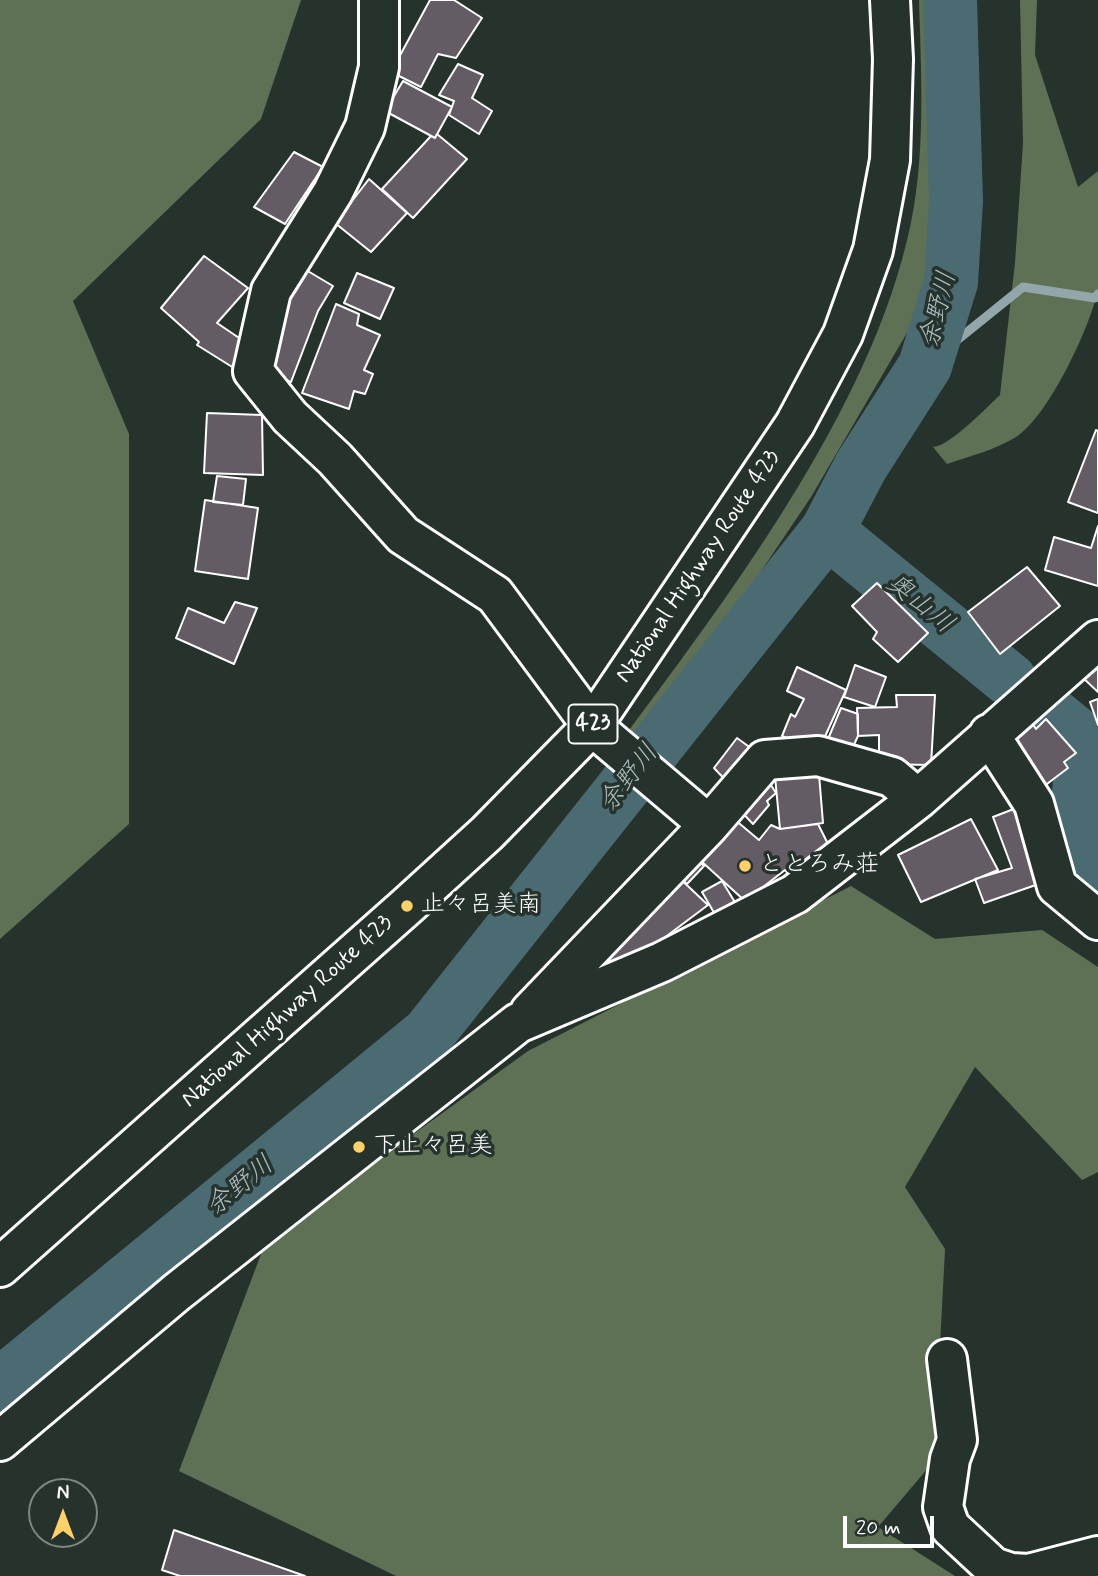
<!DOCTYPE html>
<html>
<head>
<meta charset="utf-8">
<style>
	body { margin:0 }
	#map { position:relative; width:1098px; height:1576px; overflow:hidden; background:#26332d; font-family:Mynerve,sans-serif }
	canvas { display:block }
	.north { position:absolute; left:28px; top:1478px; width:70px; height:70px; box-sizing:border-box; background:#26332d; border:2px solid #7d8581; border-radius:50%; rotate:0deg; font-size:19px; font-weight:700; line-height:28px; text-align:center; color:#fff }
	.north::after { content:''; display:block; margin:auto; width:24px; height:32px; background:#ffd166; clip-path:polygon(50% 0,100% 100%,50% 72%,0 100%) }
	.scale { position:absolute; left:843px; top:1516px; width:91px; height:32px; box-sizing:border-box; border:4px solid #fff; border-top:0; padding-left:9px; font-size:21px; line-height:24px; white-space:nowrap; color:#fff; -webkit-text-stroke:5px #26332d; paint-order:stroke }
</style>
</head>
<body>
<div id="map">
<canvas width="1098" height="1576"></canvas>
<div class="north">N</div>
<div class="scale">20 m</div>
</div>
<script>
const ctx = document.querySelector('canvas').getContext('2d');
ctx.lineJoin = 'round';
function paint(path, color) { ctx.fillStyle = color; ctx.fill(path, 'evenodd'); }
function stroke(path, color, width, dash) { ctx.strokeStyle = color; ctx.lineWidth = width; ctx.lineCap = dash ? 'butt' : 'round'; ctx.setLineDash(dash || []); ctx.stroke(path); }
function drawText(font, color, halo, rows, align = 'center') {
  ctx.font = font + ' Mynerve,"Klee One",sans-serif'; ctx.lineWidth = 7; ctx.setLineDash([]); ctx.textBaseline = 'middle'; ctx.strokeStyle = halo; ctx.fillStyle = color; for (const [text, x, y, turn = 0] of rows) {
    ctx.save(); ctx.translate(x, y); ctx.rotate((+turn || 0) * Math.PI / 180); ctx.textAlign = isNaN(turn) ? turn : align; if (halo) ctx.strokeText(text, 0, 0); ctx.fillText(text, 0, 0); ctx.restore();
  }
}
paint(new Path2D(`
	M 0,0 L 301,0 L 261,119 L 73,301 L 129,434 L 129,824 L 0,939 Z
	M 919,0 L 939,0 L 941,126 L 937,259 L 911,326 L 811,497 L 745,595 L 668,726 L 645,756 L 624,737 C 735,588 883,392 914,206 C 925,141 921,66 919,0 Z
	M 1020,0 L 1037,0 L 1035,55 L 1078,187 L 1098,171 C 1098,203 1098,259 1098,289 C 1091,326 1048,417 1016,437 C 995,450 970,456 947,464 L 933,447 C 949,447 987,407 1000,395 L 1015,263 L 1023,143 Z
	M 851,886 L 935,939 L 1042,930 L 1098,967 L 1098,1172 L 1082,1180 L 975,1067 L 905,1187 L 945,1249 L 934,1461 L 878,1527 L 955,1576 L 396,1576 L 179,1471 L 266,1241 L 528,1051 Z`), '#5f7154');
stroke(new Path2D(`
	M 925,366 L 1023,287 L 1095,298 L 1098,294`), '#93a6aa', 9);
stroke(new Path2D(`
	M 827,531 L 1010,680
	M 1053,715 L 1085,741 L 1073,843 L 1092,904
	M 0,1385 L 428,1034 L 827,531 L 861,466 L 925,366 L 951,282 L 956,201 L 950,0`), '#4b6b72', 54);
const building = new Path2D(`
	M 430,0 L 454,0 L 482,18 L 456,58 L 438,54 L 421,87 L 391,72 Z
	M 458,64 L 483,75 L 472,98 L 492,111 L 479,134 L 449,115 L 454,101 L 439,95 Z
	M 403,81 L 452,107 L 435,138 L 385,111 Z
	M 437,134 L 467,159 L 413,218 L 382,189 L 431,136 L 435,138 Z
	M 294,152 L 323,167 L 285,224 L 254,207 Z
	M 369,179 L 407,213 L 371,252 L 335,223 Z
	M 204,256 L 248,288 L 217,323 L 251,346 L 237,370 L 197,345 L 199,342 L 161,308 Z
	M 296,264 L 333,286 L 318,311 L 291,382 L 265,372 Z
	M 357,273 L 394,288 L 380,319 L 344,303 Z
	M 336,304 L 359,314 L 357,325 L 380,335 L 364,370 L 373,374 L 365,394 L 354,391 L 349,409 L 302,393 Z
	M 207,413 L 262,415 L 263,475 L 204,473 Z
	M 1096,430 L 1098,431 L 1098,513 L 1068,502 Z
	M 217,476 L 246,479 L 243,505 L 213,502 Z
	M 205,500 L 258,508 L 248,579 L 195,571 Z
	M 1098,526 L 1098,586 L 1045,570 L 1054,537 L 1091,548 Z
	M 1027,567 L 1060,606 L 1000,654 L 968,612 Z
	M 877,583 L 928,633 L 898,662 L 873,639 L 877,632 L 852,606 Z
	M 235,602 L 257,608 L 234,664 L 176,638 L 188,608 L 224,623 Z
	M 1098,658 L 1098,692 L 1081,676 Z
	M 855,665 L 886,677 L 875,707 L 844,697 Z
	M 797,667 L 846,690 L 818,752 L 782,736 L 791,714 L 795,717 L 804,699 L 787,691 Z
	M 896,695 L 935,695 L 931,765 L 879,764 L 879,735 L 858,736 L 857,708 L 897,707 Z
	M 1098,699 L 1098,725 L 1090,702 Z
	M 841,708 L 858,714 L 858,736 L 846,762 L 823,751 Z
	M 1046,719 L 1076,753 L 1064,762 L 1068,768 L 1043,787 L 1010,737 L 1030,720 L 1036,729 Z
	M 737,738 L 759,754 L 731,786 L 714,768 Z
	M 818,762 L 823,823 L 780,829 L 774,766 Z
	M 762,771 L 776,793 L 767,801 L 769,805 L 753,824 L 732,802 Z
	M 1024,805 L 1053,879 L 984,903 L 975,879 L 1012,868 L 993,817 Z
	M 734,819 L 759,840 L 771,825 L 780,829 L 818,824 L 831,850 L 789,875 L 785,870 L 745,901 L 701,861 Z
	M 971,819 L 998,870 L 921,902 L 898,855 Z
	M 687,850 L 704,866 L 687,884 L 669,868 Z
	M 673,872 L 708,905 L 656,944 L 597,980 L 582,961 Z
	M 722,881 L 736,904 L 716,916 L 702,892 Z
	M 174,1530 L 305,1576 L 180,1576 L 162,1570 Z`);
paint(building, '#635c64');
stroke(building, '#fff', 2);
const minor = new Path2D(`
	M 379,0 L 379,67 L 365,127 L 333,192 L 271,291 L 253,371 L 290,417 L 335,459 L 403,535 L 495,595 L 592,726 L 709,825
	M 989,734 L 1034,804 L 1057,886 L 1098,920
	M 530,1012 L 709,825 L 765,760 L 818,756 L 892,777 L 918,799
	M 947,1359 L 957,1440 L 950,1459 L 943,1507 L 950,1527 L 993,1567 L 1011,1573 L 1029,1574 L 1098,1556
	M 0,1441 L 177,1292 L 518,1023 L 662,962 L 795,894 L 918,799 L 1098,640`);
const highway = new Path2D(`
	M 0,1267 L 407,906 L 487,833 L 592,726 L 795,424 L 843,334 L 873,250 L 890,160 L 893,59 L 890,0`);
stroke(minor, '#fff', 44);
stroke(highway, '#fff', 44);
stroke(minor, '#26332d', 38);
stroke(highway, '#26332d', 38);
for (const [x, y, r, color] of [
	[745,866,7,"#ffd166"],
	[407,906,7,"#ffd166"],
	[359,1147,7,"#ffd166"]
]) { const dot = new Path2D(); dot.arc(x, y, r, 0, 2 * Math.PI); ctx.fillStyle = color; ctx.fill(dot); stroke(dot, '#26332d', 2.5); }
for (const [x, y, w] of [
	[593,724,49]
]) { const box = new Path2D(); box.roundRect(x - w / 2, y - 19.5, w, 39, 5); ctx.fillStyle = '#26332d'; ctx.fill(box); stroke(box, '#fff', 2); }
drawText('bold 23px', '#fff', null, [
	["423",593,724]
]);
drawText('24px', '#fff', '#26332d', [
	["National Highway Route 423",699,567,-56],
	["National Highway Route 423",288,1012,-42]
]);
drawText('24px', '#fff', '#26332d', [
	["ととろみ荘",759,866],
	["止々呂美南",421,906],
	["下止々呂美",373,1147]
], 'left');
drawText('italic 26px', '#aebcc0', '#26332d', [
	["余野川",940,310,-76],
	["奥山川",919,605,39],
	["余野川",630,779,-52],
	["余野川",241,1187,-39]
]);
</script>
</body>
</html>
